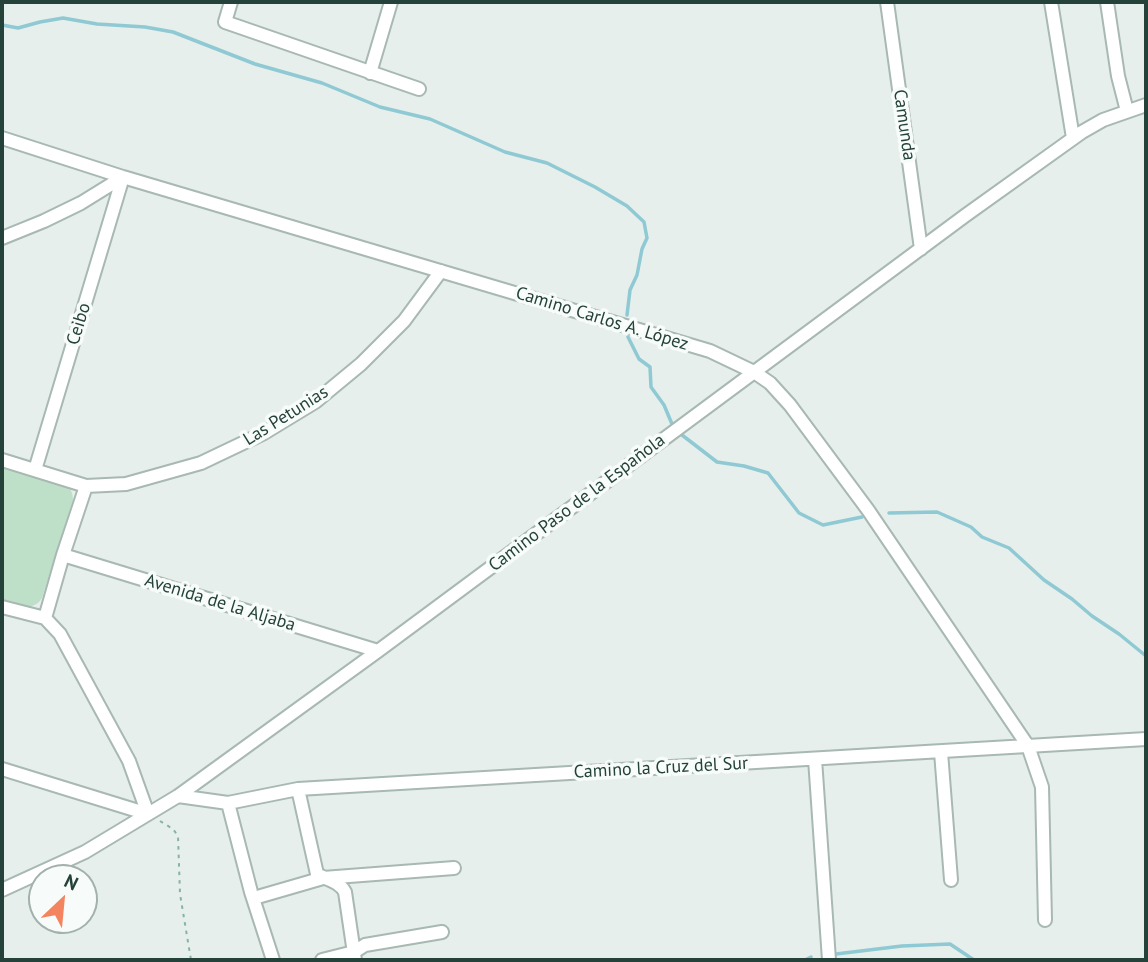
<!DOCTYPE html>
<html>
<head>
<meta charset="utf-8">
<style>
	body { margin:0 }
	#map { position:relative; width:1148px; height:962px; overflow:hidden; background:#e6efeb; font-family:"PT Sans",sans-serif }
	canvas { display:block }
	.frame { position:absolute; inset:0; border:4px solid #24423a; pointer-events:none }
	.north { position:absolute; left:28px; top:864px; width:70px; height:70px; box-sizing:border-box; background:#f7fbf9; border:2px solid #a3b1ad; border-radius:50%; rotate:26deg; font-size:19px; font-weight:700; line-height:28px; text-align:center; color:#24423a }
	.north::after { content:''; display:block; margin:auto; width:24px; height:32px; background:#f4845f; clip-path:polygon(50% 0,100% 100%,50% 72%,0 100%) }
</style>
</head>
<body>
<div id="map">
<canvas width="1148" height="962"></canvas>
<div class="frame"></div>
<div class="north">N</div>
</div>
<script>
const ctx = document.querySelector('canvas').getContext('2d');
ctx.lineJoin = 'round';
function paint(path, color) { ctx.fillStyle = color; ctx.fill(path, 'evenodd'); }
function stroke(path, color, width, dash) { ctx.strokeStyle = color; ctx.lineWidth = width; ctx.lineCap = dash ? 'butt' : 'round'; ctx.setLineDash(dash || []); ctx.stroke(path); }
function drawText(font, color, halo, rows, align = 'center') {
  ctx.font = font + ' "PT Sans",sans-serif'; ctx.lineWidth = 7; ctx.setLineDash([]); ctx.textBaseline = 'middle'; ctx.strokeStyle = halo; ctx.fillStyle = color; for (const [text, x, y, turn = 0] of rows) {
    ctx.save(); ctx.translate(x, y); ctx.rotate((+turn || 0) * Math.PI / 180); ctx.textAlign = isNaN(turn) ? turn : align; if (halo) ctx.strokeText(text, 0, 0); ctx.fillText(text, 0, 0); ctx.restore();
  }
}
paint(new Path2D(`
	M 2,465 L 66,484 C 71,489 73,493 73,500 L 42,598 C 33,613 16,605 2,601 Z`), '#bfe0c8');
stroke(new Path2D(`
	M 2,25 L 18,28 L 40,22 L 63,18 L 97,24 L 145,27 L 173,32 L 255,64 L 322,83 L 380,107 L 430,119 L 505,152 L 547,163 L 595,187 L 627,206 L 644,222 L 647,238 L 642,249 L 637,275 L 630,290 L 627,315
	M 628,337 L 639,359 L 650,367 L 651,387 L 664,405 L 672,424
	M 682,435 L 717,462 L 744,466 L 768,473 L 799,513 L 823,525 L 862,517
	M 889,513 L 937,512 L 971,527 L 982,537 L 1009,548 L 1044,580 L 1072,599 L 1092,616 L 1119,634 L 1146,656
	M 836,954 L 902,946 L 950,944 L 974,960
	M 805,960 L 811,957`), '#8ec9d4', 3.5);
const street = new Path2D(`
	M 231,2 L 225,22 L 419,89
	M 887,2 L 921,249
	M 1051,2 L 1073,138
	M 1107,2 L 1118,76 L 1127,111
	M 370,73 L 391,2
	M 2,138 L 123,177 L 710,351 L 754,372 L 770,383 L 790,405 L 868,510 L 1028,746 L 1042,787 L 1045,920
	M 2,238 L 44,221 L 81,203 L 123,177
	M 2,460 L 86,486 L 126,484 L 201,463 L 264,433 L 315,402 L 361,364 L 404,321 L 441,271
	M 35,470 L 123,177
	M 63,555 L 378,651
	M 2,607 L 45,618 L 60,634 L 129,761 L 148,814
	M 45,618 L 63,555 L 86,486
	M 941,752 L 951,880
	M 815,759 L 829,960
	M 2,769 L 148,814
	M 298,789 L 317,874 C 327,880 339,881 345,892 L 355,960
	M 178,796 L 228,803 L 298,789 L 1146,739
	M 228,803 L 251,892 L 273,960
	M 2,890 L 85,852 L 178,796 L 378,651 L 966,215 L 1082,132 L 1103,120 L 1146,105
	M 254,898 L 323,878 L 454,868
	M 322,960 L 354,952 L 365,945 L 442,932`);
stroke(street, '#a8b8b2', 16);
stroke(new Path2D(`
	M 160,821 L 173,829 L 178,836 L 180,894 L 191,960`), '#86b3a5', 2, [3.5, 5]);
stroke(street, '#fff', 12);
drawText('18px', '#24423a', '#f7fbf9', [
	["Camunda",904,125,82],
	["Camino Carlos A. López",602,319,17],
	["Ceibo",79,324,-73],
	["Las Petunias",286,416,-32],
	["Camino Paso de la Española",577,503,-37],
	["Avenida de la Aljaba",220,603,17],
	["Camino la Cruz del Sur",661,768,-3]
]);
</script>
</body>
</html>
